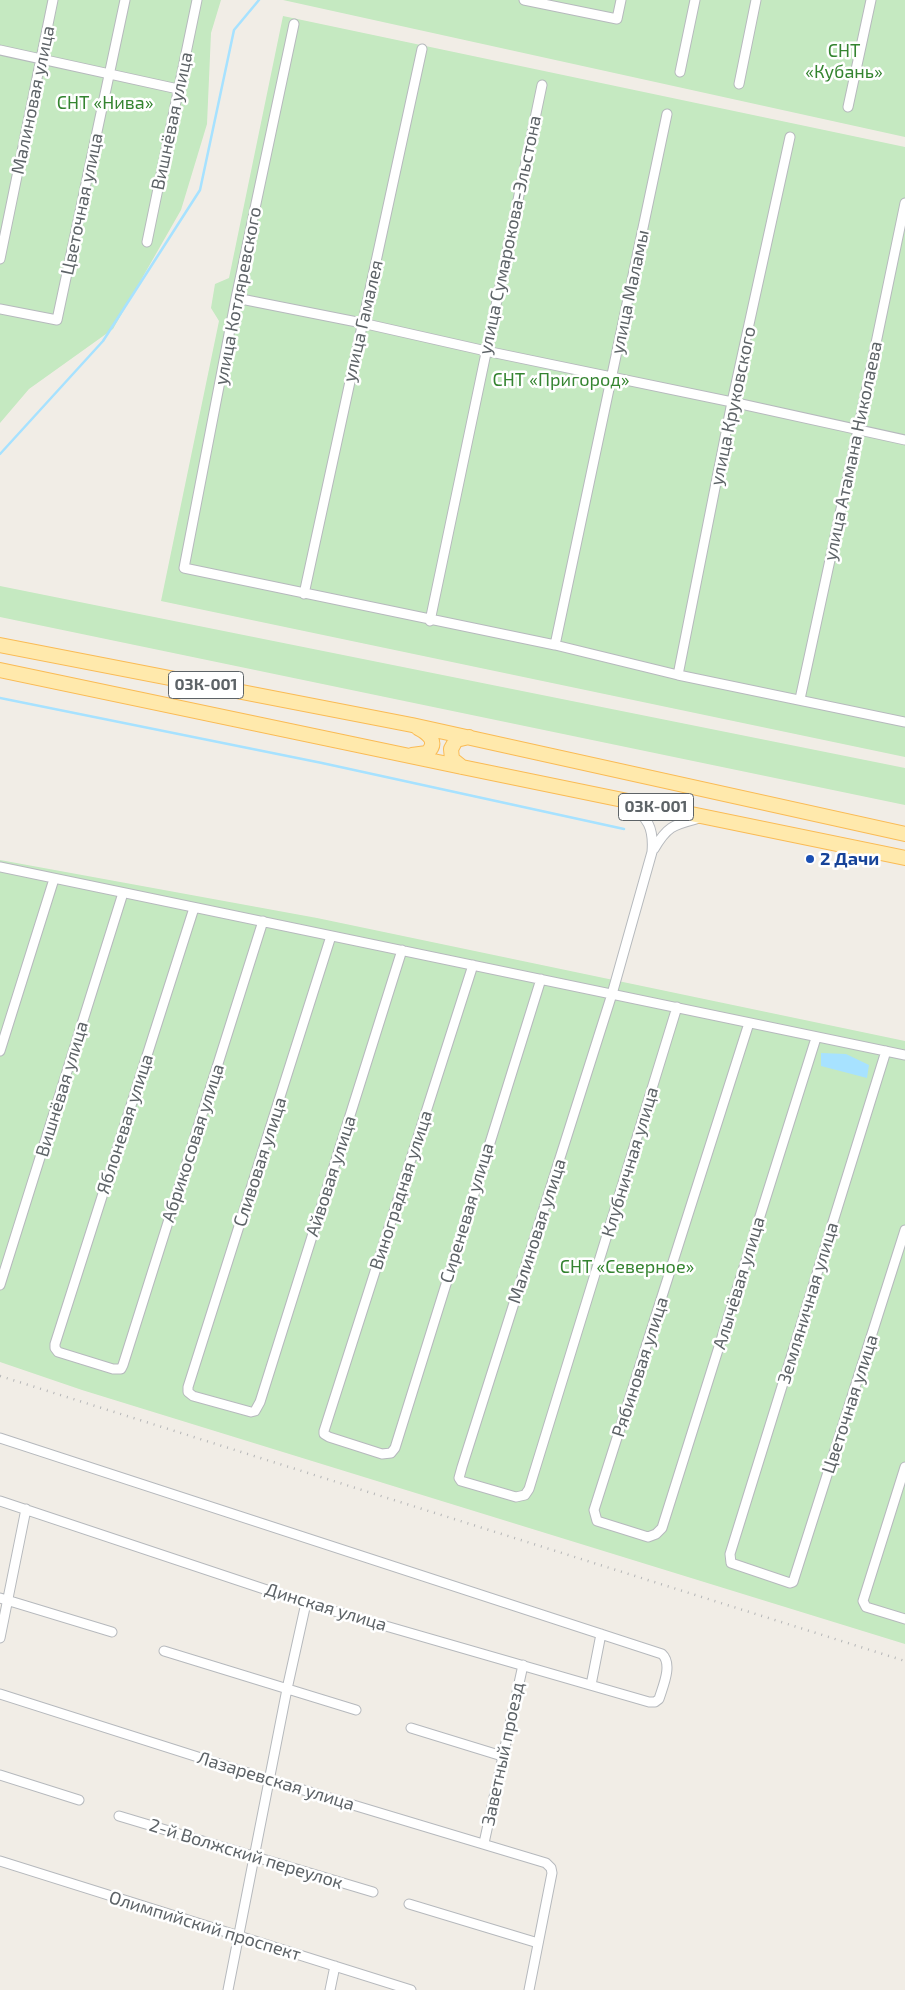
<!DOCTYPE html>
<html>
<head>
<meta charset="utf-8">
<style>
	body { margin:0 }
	canvas { display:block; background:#f1ede6 }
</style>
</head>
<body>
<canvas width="905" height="1990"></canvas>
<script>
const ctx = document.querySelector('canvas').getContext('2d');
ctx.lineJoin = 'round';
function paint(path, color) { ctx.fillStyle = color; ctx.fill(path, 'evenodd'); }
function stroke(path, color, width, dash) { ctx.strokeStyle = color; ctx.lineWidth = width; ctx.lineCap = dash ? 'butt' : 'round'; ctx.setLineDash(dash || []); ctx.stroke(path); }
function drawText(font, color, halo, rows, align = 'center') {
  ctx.font = font + ' "Exo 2",sans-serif'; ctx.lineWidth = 5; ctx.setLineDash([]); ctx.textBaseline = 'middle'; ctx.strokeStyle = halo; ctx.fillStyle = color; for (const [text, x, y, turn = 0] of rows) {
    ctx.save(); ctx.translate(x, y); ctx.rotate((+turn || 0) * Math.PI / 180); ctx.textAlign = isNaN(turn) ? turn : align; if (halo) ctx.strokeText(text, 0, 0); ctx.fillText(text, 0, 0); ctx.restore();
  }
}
paint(new Path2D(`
	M 0,0 L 221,0 L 211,33 L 207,124 L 181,210 L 113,329 L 29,389 L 0,423 Z
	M 283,0 L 905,0 L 905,137 Z
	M 283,16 L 905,147 L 905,757 L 161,601 L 219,321 L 211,308 L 215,284 L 229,278 Z
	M 0,586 L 905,768 L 905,805 L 0,617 Z
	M 0,860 L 317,918 L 905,1041 L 905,1644 L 82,1390 L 0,1362 Z`), '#c5e9c1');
paint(new Path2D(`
	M 821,1053 L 846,1054 L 869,1065 L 867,1078 L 821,1066 Z`), '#a7e2ff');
stroke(new Path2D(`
	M 0,454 L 103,341 L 200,190 L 234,30 L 259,0
	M 0,698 L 322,763 L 624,829`), '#a7e2ff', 2.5);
const minor = new Path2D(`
	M 524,0 L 617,19 L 621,0
	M 294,24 L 236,298 L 184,568 L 555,645 L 678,675 L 905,722
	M 0,50 L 178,89
	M 680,72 L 695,0
	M 739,84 L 756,0
	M 848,107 L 871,0
	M 147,242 L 197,0
	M 0,259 L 53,0
	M 236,298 L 362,323 L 486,351 L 732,402 L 905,440
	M 0,309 L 57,320 L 125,0
	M 304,594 L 422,49
	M 430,621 L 542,85
	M 555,645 L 667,114
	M 678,675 L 732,402 L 790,137
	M 800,699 L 858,430 L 905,203
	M 628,804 C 648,817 654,828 652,852 L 612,994 L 462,1467 L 459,1478 L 461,1481 L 516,1497 L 525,1495 L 529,1489 L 677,1007
	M 654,849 C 668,825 674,825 700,818
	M 0,867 L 905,1055
	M 194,908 L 55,1344 L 55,1348 L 58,1352 L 113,1369 L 121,1369 L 123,1365 L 263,921
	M 331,936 L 188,1387 L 188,1392 L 193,1396 L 251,1412 L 255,1411 L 260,1402 L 402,950
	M 473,965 L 324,1431 L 324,1434 L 329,1437 L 382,1454 L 391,1453 L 395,1448 L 541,979
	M 749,1023 L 594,1510 L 597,1521 L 648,1537 L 656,1534 L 662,1528 L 816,1038
	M 0,1051 L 54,879
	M 886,1051 L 730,1554 L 731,1563 L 790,1583 L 793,1582 L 905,1230
	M 0,1285 L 123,893
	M 0,1438 L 662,1654 C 673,1664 663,1686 659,1699 L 655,1702 L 649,1702 L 306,1603 L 0,1501
	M 905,1467 L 863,1601 L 866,1607 L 905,1619
	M 0,1598 L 112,1632
	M 0,1638 L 26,1509
	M 164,1651 L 356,1710
	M 591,1685 L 601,1634
	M 0,1694 L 270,1780 L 546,1863 L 551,1868 L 552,1873 L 529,1990
	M 411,1728 L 502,1756
	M 0,1775 L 79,1800
	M 119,1816 L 373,1892
	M 484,1843 L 523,1665
	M 0,1861 L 411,1990
	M 409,1904 L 538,1943
	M 228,1990 L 287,1689 L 306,1603
	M 330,1990 L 335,1966`);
const primary = new Path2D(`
	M 0,645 L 412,725 L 905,834
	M 0,670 L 462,767 L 905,858
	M 412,755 L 427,753 C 439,742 428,733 418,728
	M 462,767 L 452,759 L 451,749 L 456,740 L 469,737`);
stroke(minor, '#b6b9bd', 11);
stroke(primary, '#fabb55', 16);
stroke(minor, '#fff', 9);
stroke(primary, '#ffe9ac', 14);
stroke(new Path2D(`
	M 0,1376 L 905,1661`), '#b5b6b7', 2.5, [1, 6]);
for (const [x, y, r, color] of [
	[810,859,5,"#1a4fb4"]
]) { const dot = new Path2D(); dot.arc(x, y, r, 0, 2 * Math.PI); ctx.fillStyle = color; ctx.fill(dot); stroke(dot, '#fff', 2); }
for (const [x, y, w] of [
	[206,685,75],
	[656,807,75]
]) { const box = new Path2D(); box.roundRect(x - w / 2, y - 13.5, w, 27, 4); ctx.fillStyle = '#fff'; ctx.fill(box); stroke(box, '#5d6367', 1); }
drawText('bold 16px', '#5d6367', null, [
	["03К-001",206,685],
	["03К-001",656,807]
]);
drawText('18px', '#348430', '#fff', [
	["СНТ",844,51],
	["«Кубань»",844,72],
	["СНТ «Нива»",105,103],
	["СНТ «Пригород»",561,380],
	["СНТ «Северное»",627,1267]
]);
drawText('18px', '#5d6367', '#fff', [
	["Малиновая улица",33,100,-78],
	["Вишнёвая улица",172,121,-78],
	["Цветочная улица",82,204,-78],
	["улица Сумарокова-Эльстона",510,235,-78],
	["улица Маламы",630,292,-78],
	["улица Котляревского",238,296,-79],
	["улица Гамалея",363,321,-77],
	["улица Круковского",733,406,-78],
	["улица Атамана Николаева",853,451,-78],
	["Вишнёвая улица",62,1089,-73],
	["Яблоневая улица",125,1124,-72],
	["Абрикосовая улица",193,1143,-72],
	["Сливовая улица",260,1162,-72],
	["Клубничная улица",630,1162,-73],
	["Айвовая улица",331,1176,-72],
	["Виноградная улица",401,1190,-72],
	["Сиреневая улица",467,1213,-73],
	["Малиновая улица",537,1231,-72],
	["Алычёвая улица",739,1283,-73],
	["Земляничная улица",808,1303,-73],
	["Рябиновая улица",640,1367,-72],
	["Цветочная улица",850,1404,-72],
	["Динская улица",326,1607,17],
	["Заветный проезд",503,1754,-78],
	["Лазаревская улица",276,1781,17],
	["2-й Волжский переулок",246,1854,17],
	["Олимпийский проспект",205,1926,17]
]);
drawText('bold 18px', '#164399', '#fff', [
	["2 Дачи",820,859]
], 'left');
</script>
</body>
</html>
